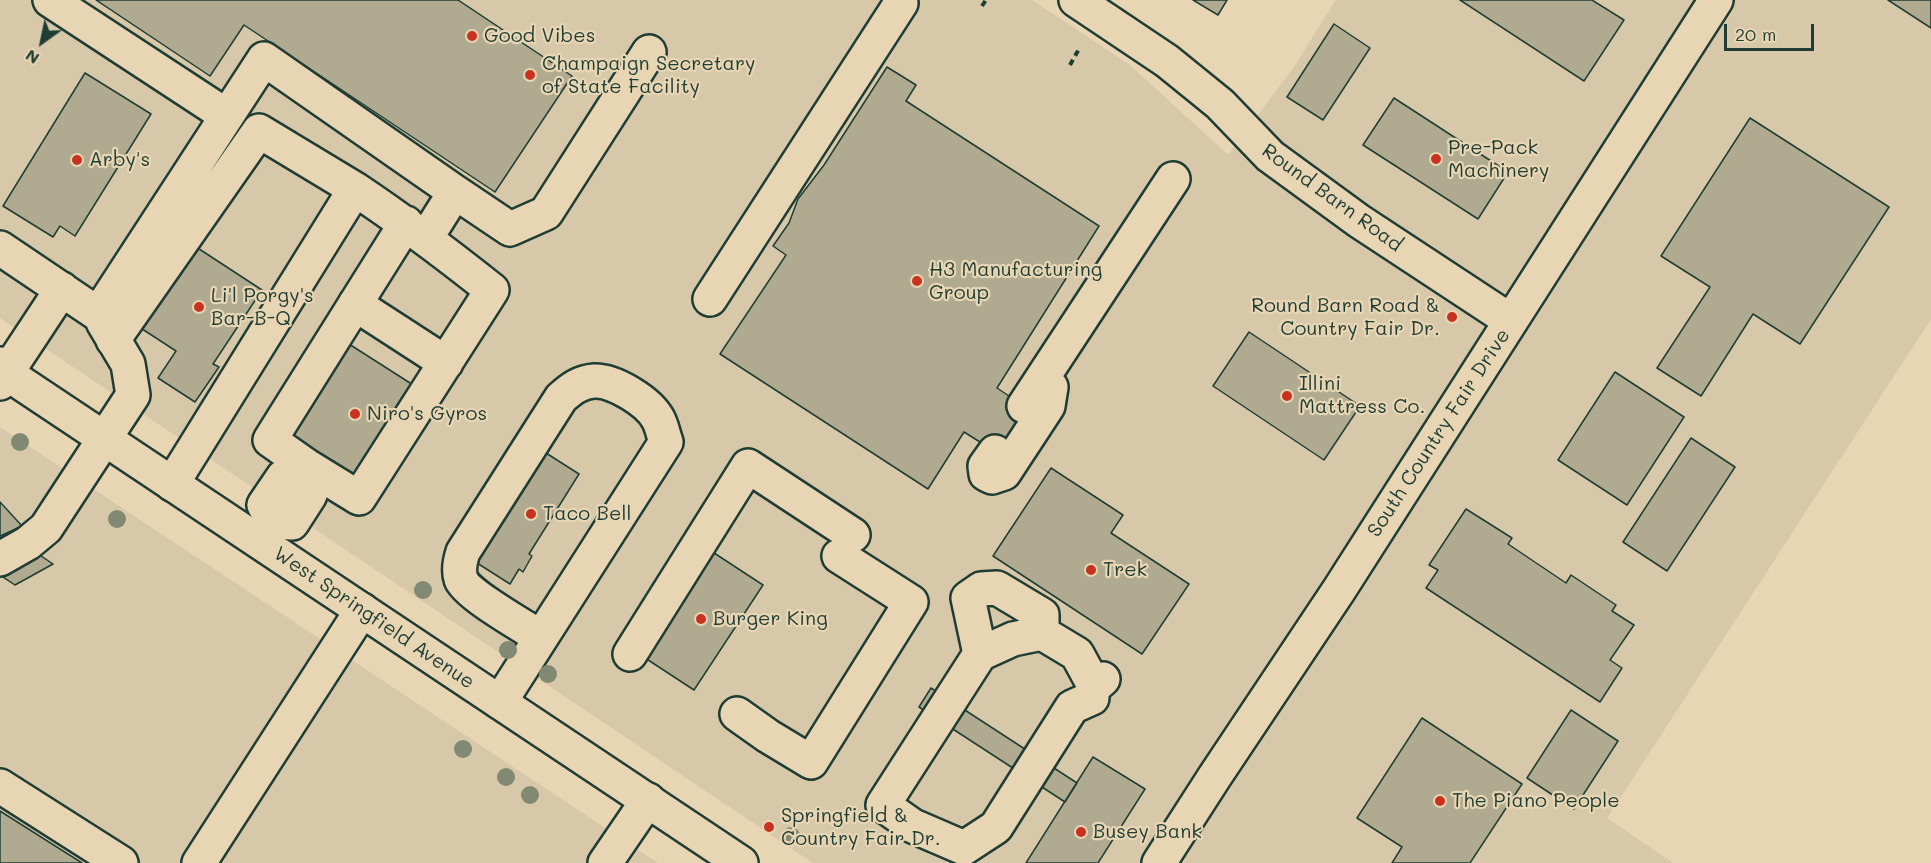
<!DOCTYPE html>
<html>
<head>
<meta charset="utf-8">
<style>
	body { margin:0 }
	#map { position:relative; width:1931px; height:863px; overflow:hidden; background:#e7d5b3; font-family:Mali,sans-serif }
	canvas { display:block }
	.north { position:absolute; left:12px; top:12px; width:60px; height:60px; -webkit-text-stroke:4px #e7d5b3; paint-order:stroke; rotate:213deg; font-size:16px; font-weight:700; line-height:24px; text-align:center; color:#1f3d34 }
	.north::after { content:''; display:block; margin:auto; width:21px; height:27px; background:#1f3d34; clip-path:polygon(50% 0,100% 100%,50% 72%,0 100%) }
	.scale { position:absolute; left:1724px; top:24px; width:90px; height:27px; box-sizing:border-box; border:3px solid #1f3d34; border-top:0; padding-left:8px; font-size:18px; line-height:21px; white-space:nowrap; color:#1f3d34; -webkit-text-stroke:4px #e7d5b3; paint-order:stroke }
</style>
</head>
<body>
<div id="map">
<canvas width="1931" height="863"></canvas>
<div class="north">N</div>
<div class="scale">20 m</div>
</div>
<script>
const ctx = document.querySelector('canvas').getContext('2d');
ctx.lineJoin = 'round';
function paint(path, color) { ctx.fillStyle = color; ctx.fill(path, 'evenodd'); }
function stroke(path, color, width, dash) { ctx.strokeStyle = color; ctx.lineWidth = width; ctx.lineCap = dash ? 'butt' : 'round'; ctx.setLineDash(dash || []); ctx.stroke(path); }
function drawText(font, color, halo, rows, align = 'center') {
  ctx.font = font + ' Mali,sans-serif'; ctx.lineWidth = 4.5; ctx.setLineDash([]); ctx.textBaseline = 'middle'; ctx.strokeStyle = halo; ctx.fillStyle = color; for (const [text, x, y, turn = 0] of rows) {
    ctx.save(); ctx.translate(x, y); ctx.rotate((+turn || 0) * Math.PI / 180); ctx.textAlign = isNaN(turn) ? turn : align; if (halo) ctx.strokeText(text, 0, 0); ctx.fillText(text, 0, 0); ctx.restore();
  }
}
paint(new Path2D(`
	M 0,0 L 1032,0 L 1130,65 L 1228,155 L 1294,67 L 1336,0 L 1931,0 L 1931,319 L 1607,818 L 1673,863 L 813,863 L 0,318 Z
	M 0,427 L 658,863 L 0,863 Z`), '#d6c8a8');
const building = new Path2D(`
	M 96,0 L 458,0 L 572,76 L 495,192 L 244,25 L 210,76 Z
	M 1193,0 L 1227,0 L 1218,15 Z
	M 1460,0 L 1592,0 L 1624,20 L 1584,81 Z
	M 1888,0 L 1931,0 L 1931,28 Z
	M 1334,24 L 1370,48 L 1323,120 L 1287,97 Z
	M 887,67 L 916,85 L 906,101 L 1099,226 L 997,388 L 1033,412 L 1004,457 L 964,432 L 928,489 L 720,354 L 786,255 L 773,246 L 789,223 L 798,199 L 824,165 Z
	M 85,73 L 151,114 L 75,236 L 60,226 L 53,237 L 3,206 Z
	M 1394,98 L 1508,172 L 1478,219 L 1363,145 Z
	M 1750,118 L 1889,207 L 1800,344 L 1753,314 L 1701,396 L 1657,368 L 1710,287 L 1661,256 Z
	M 190,243 L 262,290 L 213,364 L 219,367 L 195,402 L 158,378 L 176,351 L 136,325 Z
	M 1249,332 L 1360,406 L 1324,460 L 1213,386 Z
	M 349,344 L 421,390 L 360,484 L 288,437 Z
	M 1615,372 L 1684,417 L 1627,505 L 1558,460 Z
	M 1691,438 L 1735,467 L 1667,571 L 1623,542 Z
	M 546,453 L 579,474 L 529,554 L 532,556 L 523,572 L 519,569 L 510,584 L 477,563 Z
	M 1051,468 L 1123,515 L 1111,533 L 1189,584 L 1142,654 L 993,556 Z
	M 0,502 L 22,526 L 0,536 Z
	M 1466,509 L 1512,538 L 1508,544 L 1566,583 L 1571,575 L 1616,605 L 1612,611 L 1634,625 L 1610,660 L 1622,668 L 1600,702 L 1426,588 L 1438,570 L 1429,565 Z
	M 7,533 L 53,564 L 15,585 L 0,575 L 0,536 Z
	M 708,549 L 763,585 L 694,690 L 639,654 Z
	M 931,688 L 1077,783 L 1065,802 L 919,707 Z
	M 1571,710 L 1618,741 L 1574,809 L 1527,778 Z
	M 1422,718 L 1522,784 L 1470,863 L 1392,863 L 1402,847 L 1357,818 Z
	M 1093,757 L 1145,789 L 1098,863 L 1026,863 Z
	M 0,811 L 82,863 L 0,863 Z`);
paint(building, '#b0ab90');
stroke(building, '#1f3d34', 1.5);
const minor = new Path2D(`
	M 50,0 L 227,116
	M 1076,0 L 1167,61 L 1220,104 L 1270,156 L 1359,221 L 1511,321
	M 426,238 L 455,192 L 510,229 L 546,213 L 649,52
	M 0,248 L 98,314 L 264,59 L 455,192
	M 710,299 L 901,3
	M 355,304 L 446,363
	M 113,340 L 259,131 L 355,189
	M 0,383 L 62,289
	M 1024,406 L 1173,179
	M 995,452 L 985,466 L 986,474 L 992,477 L 1004,473 L 1048,406 L 1051,387
	M 283,477 L 300,477 L 310,495 L 292,523 L 273,522 L 264,505 Z
	M 172,484 L 355,189 C 403,221 448,255 492,290 L 359,498 L 307,466 L 270,440 L 406,223
	M 0,559 L 28,543 L 46,528 L 133,395 L 128,364 L 103,322
	M 630,654 L 748,466 L 853,535
	M 980,654 L 968,598 L 981,589 L 997,588 L 1042,615 L 1042,633
	M 1095,687 L 1077,654 L 1042,633 L 1013,639 L 980,654 L 883,805 L 913,826 L 964,848 L 996,827 L 1072,707 L 1092,698 L 1091,694 L 1095,687 L 1095,686 L 1103,679
	M 500,702 L 666,442 C 663,434 662,426 658,419 C 649,402 614,380 594,381 C 580,382 571,389 561,398 L 463,552 C 460,561 458,570 461,579 C 466,594 525,627 540,637
	M 737,714 L 768,736 L 811,762 L 911,602 L 839,556
	M 0,786 L 121,863
	M 199,863 L 362,610
	M 605,863 L 648,800
	M 1159,863 L 1215,776 L 1339,590 L 1716,0`);
const major = new Path2D(`
	M 0,364 L 6,373 L 741,863`);
stroke(minor, '#1f3d34', 38);
stroke(major, '#1f3d34', 38);
stroke(new Path2D(`
	M 982,6 L 986,0
	M 1070,65 L 1079,49`), '#1f3d34', 4, [6, 4.5]);
stroke(minor, '#e7d5b3', 33);
stroke(major, '#e7d5b3', 33);
ctx.fillStyle = '#828973';
for (const [x, y] of [
	[20,442],
	[117,519],
	[423,590],
	[508,650],
	[548,674],
	[463,749],
	[506,777],
	[530,795],
	[791,836]
]) { ctx.beginPath(); ctx.arc(x, y, 9, 0, 2 * Math.PI); ctx.fill(); }
for (const [x, y, r, color] of [
	[472,36,6,"#c8321e"],
	[530,75,6,"#c8321e"],
	[1436,159,6,"#c8321e"],
	[77,160,6,"#c8321e"],
	[917,281,6,"#c8321e"],
	[199,307,6,"#c8321e"],
	[1452,317,6,"#c8321e"],
	[1287,396,6,"#c8321e"],
	[355,414,6,"#c8321e"],
	[531,514,6,"#c8321e"],
	[1091,570,6,"#c8321e"],
	[701,619,6,"#c8321e"],
	[1440,801,6,"#c8321e"],
	[769,827,6,"#c8321e"],
	[1081,832,6,"#c8321e"]
]) { const dot = new Path2D(); dot.arc(x, y, r, 0, 2 * Math.PI); ctx.fillStyle = color; ctx.fill(dot); stroke(dot, '#e7d5b3', 2); }
drawText('20px', '#1f3d34', '#e7d5b3', [
	["Good Vibes",484,36],
	["Champaign Secretary",542,64],
	["of State Facility",542,87],
	["Pre-Pack",1448,148],
	["Machinery",1448,171],
	["Arby's",89,160],
	["H3 Manufacturing",929,270],
	["Group",929,293],
	["Li'l Porgy's",211,296],
	["Bar-B-Q",211,319],
	["Round Barn Road &",1440,306,"right"],
	["Country Fair Dr.",1440,329,"right"],
	["Illini",1299,384],
	["Mattress Co.",1299,407],
	["Niro's Gyros",367,414],
	["Taco Bell",543,514],
	["Trek",1103,570],
	["Burger King",713,619],
	["The Piano People",1452,801],
	["Springfield &",781,816],
	["Country Fair Dr.",781,839],
	["Busey Bank",1093,832]
], 'left');
drawText('20px', '#1f3d34', '#e7d5b3', [
	["Round Barn Road",1332,198,36],
	["South Country Fair Drive",1439,433,-57],
	["West Springfield Avenue",374,618,34]
]);
</script>
</body>
</html>
